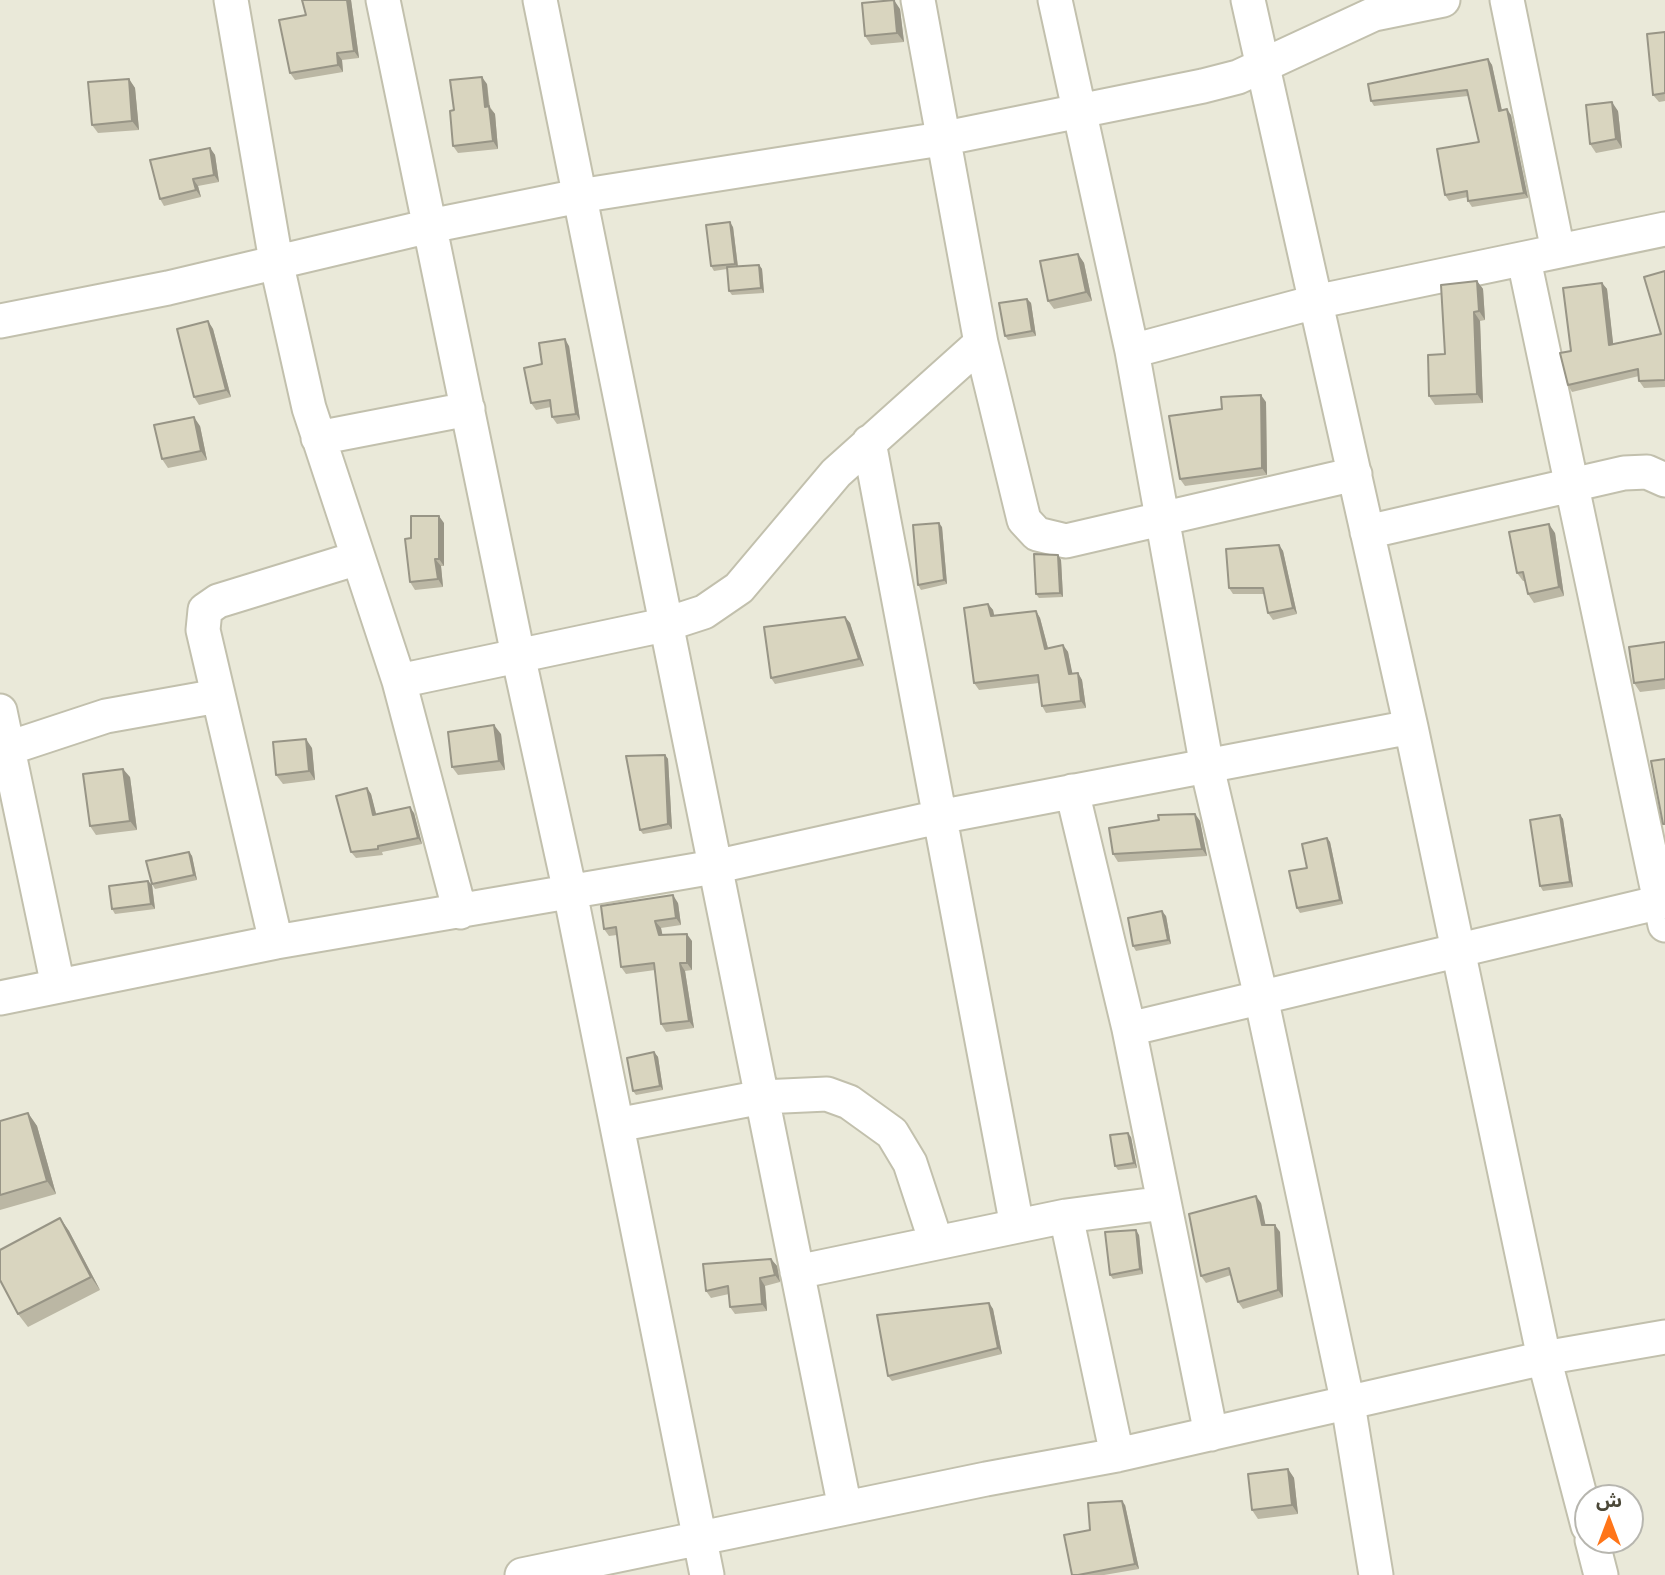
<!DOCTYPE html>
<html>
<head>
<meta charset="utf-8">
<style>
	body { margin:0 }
	#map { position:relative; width:1665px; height:1575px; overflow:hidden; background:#f6f5eb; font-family:"Asap Condensed","Noto Sans Arabic",sans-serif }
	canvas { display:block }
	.north { position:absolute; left:1574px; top:1484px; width:70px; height:70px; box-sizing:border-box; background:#fff; border:2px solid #b7b6af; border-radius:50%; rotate:0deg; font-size:19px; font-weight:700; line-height:28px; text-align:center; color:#4b4838 }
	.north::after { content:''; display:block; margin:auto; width:24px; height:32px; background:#ff7519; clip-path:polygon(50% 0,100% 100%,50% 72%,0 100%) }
</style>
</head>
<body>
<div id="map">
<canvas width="1665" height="1575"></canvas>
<div class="north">ش</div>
</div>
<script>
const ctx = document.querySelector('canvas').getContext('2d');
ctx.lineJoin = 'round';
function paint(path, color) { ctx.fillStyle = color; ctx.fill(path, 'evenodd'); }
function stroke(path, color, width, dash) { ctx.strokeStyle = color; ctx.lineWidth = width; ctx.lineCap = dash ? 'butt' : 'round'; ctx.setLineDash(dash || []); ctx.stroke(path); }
paint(new Path2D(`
	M 0,0 L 1665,0 L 1665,1575 L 0,1575 ZM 1588,1498 L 1630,1498 L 1630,1540 L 1588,1540 Z`), '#eae9d9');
const minor = new Path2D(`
	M 231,0 L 276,261 L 309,408 L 399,681 L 460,912
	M 383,0 L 518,655 L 570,892 L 707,1575
	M 540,0 L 845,1508
	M 918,0 L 981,343 L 1024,520 L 1037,534 L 1066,541 L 1355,474
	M 1055,0 L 1132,351 L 1207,767 L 1261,997 L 1348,1404 L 1376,1575
	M 1248,0 L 1411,727 L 1544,1358 L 1588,1526
	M 1507,0 L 1558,251
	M 1524,260 L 1665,925
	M 0,321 L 168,288 L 430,226 L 579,196 L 941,139 L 1203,86 L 1238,77 L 1374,14 L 1443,0
	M 1132,351 L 1315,302 L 1665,229
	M 318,438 L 468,409
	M 869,442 L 1017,1226
	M 1367,532 L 1624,473 L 1647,472 L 1665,480
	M 399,681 L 664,625 L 704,612 L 739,588 L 836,473 L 981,343
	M 0,711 L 58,986
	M 0,751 L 106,716 L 218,696
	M 1072,791 L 1129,1029 L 1211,1434
	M 276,942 L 203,630 L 205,610 L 218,601 L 358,558
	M 0,998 L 276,942 L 714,867 L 939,817 L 1411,727
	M 1129,1029 L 1665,901
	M 617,1125 L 762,1097 L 827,1094 L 849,1102 L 892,1133 L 910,1163 L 936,1242
	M 1066,1216 L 1117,1455
	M 797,1272 L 1066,1216 L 1164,1203
	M 1592,1540 L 1601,1575
	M 522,1575 L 986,1479 L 1117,1455 L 1544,1358 L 1665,1337`);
stroke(minor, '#c2c0ad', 37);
stroke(minor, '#fff', 33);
paint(new Path2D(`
	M 302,0 L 351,0 L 359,58 L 342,60 L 343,72 L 295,80 L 290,73 L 306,15 Z
	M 900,9 L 904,42 L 871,45 L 865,36 Z
	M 1665,32 L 1665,101 L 1659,102 L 1653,95 Z
	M 1488,59 L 1492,65 L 1502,110 L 1511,115 L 1528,198 L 1472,207 L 1468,201 L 1468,197 L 1449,201 L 1445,195 L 1479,142 L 1468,96 L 1374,106 L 1371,101 Z
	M 129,79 L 135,88 L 139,130 L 98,133 L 92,125 Z
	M 487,84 L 490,107 L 495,114 L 498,149 L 458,153 L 453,146 L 454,110 Z
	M 1618,111 L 1622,148 L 1596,153 L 1590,144 Z
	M 210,148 L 215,155 L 219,182 L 198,186 L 201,197 L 164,206 L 160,199 Z
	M 733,227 L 738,266 L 759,265 L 762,269 L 764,293 L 732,295 L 729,291 L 727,269 L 714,271 L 711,266 Z
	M 1078,254 L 1084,263 L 1092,301 L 1054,309 L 1048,301 Z
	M 1665,271 L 1665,387 L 1644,388 L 1639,381 L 1639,376 L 1572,392 L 1568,385 L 1571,351 L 1602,283 L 1607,289 L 1613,344 L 1661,334 Z
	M 1477,281 L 1483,289 L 1485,320 L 1480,321 L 1483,403 L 1435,405 L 1429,396 L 1445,354 Z
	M 1027,299 L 1031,303 L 1036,336 L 1008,340 L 1005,336 Z
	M 208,321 L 213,329 L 231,397 L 199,405 L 194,397 Z
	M 569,346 L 580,420 L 557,424 L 552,417 L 551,407 L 536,410 L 531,403 L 542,364 Z
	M 1266,402 L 1267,475 L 1185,486 L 1180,479 L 1222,409 Z
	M 200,426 L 207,460 L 168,468 L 162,459 Z
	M 444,523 L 444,566 L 441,566 L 443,587 L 415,590 L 410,582 L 411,538 Z
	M 942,527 L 947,584 L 921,590 L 918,585 Z
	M 1555,533 L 1564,596 L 1534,603 L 1528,594 L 1525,581 L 1523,581 L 1517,573 Z
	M 1279,545 L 1283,551 L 1297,614 L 1273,620 L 1268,613 L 1264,594 L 1233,594 L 1229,588 Z
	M 1058,555 L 1061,560 L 1063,597 L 1039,598 L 1036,594 Z
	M 988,604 L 993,610 L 994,616 L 1036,611 L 1040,618 L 1048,648 L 1063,645 L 1068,652 L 1072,674 L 1078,673 L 1082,680 L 1086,708 L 1046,713 L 1042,706 L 1039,683 L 979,690 L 974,683 Z
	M 845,617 L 850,623 L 864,666 L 775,684 L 771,678 Z
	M 1665,642 L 1665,689 L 1640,692 L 1634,683 Z
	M 501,734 L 505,770 L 458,775 L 452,767 Z
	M 312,748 L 315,780 L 283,784 L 276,775 Z
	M 665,755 L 668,759 L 672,829 L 643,834 L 640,830 Z
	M 130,777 L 137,830 L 96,835 L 90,826 Z
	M 367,788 L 371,794 L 376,815 L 414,813 L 422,844 L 382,852 L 383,855 L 356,858 L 351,852 Z
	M 1195,814 L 1200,821 L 1207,856 L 1118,862 L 1113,854 Z
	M 1560,815 L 1563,819 L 1573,887 L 1543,891 L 1540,886 Z
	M 1327,838 L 1330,842 L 1343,904 L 1300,913 L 1297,908 L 1307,868 Z
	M 189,852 L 192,856 L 197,880 L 155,889 L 152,884 Z
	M 148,881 L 152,885 L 155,909 L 115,914 L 112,909 Z
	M 678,903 L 681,925 L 661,928 L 662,934 L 692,941 L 692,970 L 685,971 L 694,1028 L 666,1032 L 661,1024 L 655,970 L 626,974 L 621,967 L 617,935 L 609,936 L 604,929 Z
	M 1166,916 L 1171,944 L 1136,951 L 1133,946 Z
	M 654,1052 L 658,1057 L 663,1090 L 636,1095 L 633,1091 Z
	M 28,1113 L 37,1126 L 56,1194 L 0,1210 L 0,1121 Z
	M 1131,1137 L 1137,1168 L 1118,1170 L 1115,1166 Z
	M 1261,1203 L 1265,1225 L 1280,1232 L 1283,1297 L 1243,1309 L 1238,1302 L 1231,1275 L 1206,1283 L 1201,1276 Z
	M 60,1218 L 69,1231 L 100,1290 L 28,1327 L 18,1314 Z
	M 1139,1235 L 1143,1274 L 1113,1279 L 1110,1275 Z
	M 771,1259 L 777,1266 L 780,1282 L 765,1286 L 767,1311 L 735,1314 L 730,1307 L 729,1294 L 711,1298 L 706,1291 Z
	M 989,1303 L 993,1309 L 1002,1354 L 892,1381 L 888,1376 Z
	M 1288,1469 L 1294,1478 L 1298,1514 L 1258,1519 L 1252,1510 Z
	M 1125,1505 L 1139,1569 L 1104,1575 L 1072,1575 L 1090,1530 Z`), '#bbb7a4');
paint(new Path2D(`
	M 347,0 L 351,0 L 359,58 L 354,51 Z
	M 894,0 L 900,9 L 904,42 L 897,33 Z
	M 337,53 L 342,60 L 343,72 L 338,65 Z
	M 1488,59 L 1492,65 L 1503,116 L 1499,111 Z
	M 482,77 L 487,84 L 489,107 L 495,114 L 498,149 L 493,141 L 485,107 Z
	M 129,79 L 135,88 L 139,130 L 132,121 Z
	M 1612,102 L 1618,111 L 1622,148 L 1616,139 Z
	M 1507,109 L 1511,115 L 1528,198 L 1524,193 Z
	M 210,148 L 215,155 L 219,182 L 214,175 Z
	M 193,179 L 198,186 L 201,197 L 196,190 Z
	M 730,222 L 733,227 L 738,268 L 735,264 Z
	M 1078,254 L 1084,263 L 1092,301 L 1086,292 Z
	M 759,265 L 762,269 L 764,293 L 761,288 Z
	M 1477,281 L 1483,289 L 1485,320 L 1479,311 Z
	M 1602,283 L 1607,289 L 1614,351 L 1609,345 Z
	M 1027,299 L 1031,303 L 1036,336 L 1032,331 Z
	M 1474,312 L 1480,321 L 1483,403 L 1477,394 Z
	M 208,321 L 213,329 L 231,397 L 226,390 Z
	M 565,339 L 569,346 L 580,420 L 576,414 Z
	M 1261,395 L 1266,402 L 1267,475 L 1262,468 Z
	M 194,417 L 200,426 L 207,460 L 201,451 Z
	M 439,516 L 444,523 L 444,566 L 439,559 Z
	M 939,523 L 942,527 L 947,584 L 944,580 Z
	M 1549,524 L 1555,533 L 1564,596 L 1559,587 Z
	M 1279,545 L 1283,551 L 1297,614 L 1293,608 Z
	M 1058,555 L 1061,560 L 1063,597 L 1060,593 Z
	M 435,559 L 441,566 L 443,587 L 438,579 Z
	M 988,604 L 993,610 L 996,623 L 991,616 Z
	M 1036,611 L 1040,618 L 1050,656 L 1045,649 Z
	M 845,617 L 850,623 L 864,666 L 859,659 Z
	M 1063,645 L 1068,652 L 1074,681 L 1069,674 Z
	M 1078,673 L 1082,680 L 1086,708 L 1081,701 Z
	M 494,725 L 501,734 L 505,770 L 499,761 Z
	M 306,739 L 312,748 L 315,780 L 309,771 Z
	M 665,755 L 668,759 L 672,829 L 668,824 Z
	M 123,769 L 130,777 L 137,830 L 130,821 Z
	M 367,788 L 371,794 L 378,821 L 373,815 Z
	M 410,807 L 414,813 L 422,844 L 418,838 Z
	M 1195,814 L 1200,821 L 1207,856 L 1202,849 Z
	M 1560,815 L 1563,819 L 1573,887 L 1570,882 Z
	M 1327,838 L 1330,842 L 1343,904 L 1340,900 Z
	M 189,852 L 192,856 L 197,880 L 194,875 Z
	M 148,881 L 152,885 L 155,909 L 151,904 Z
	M 673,895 L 678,903 L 681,925 L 676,918 Z
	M 1162,911 L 1166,916 L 1171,944 L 1168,940 Z
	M 655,921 L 661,928 L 664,942 L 659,935 Z
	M 687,934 L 692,941 L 692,970 L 687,963 Z
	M 680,963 L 685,971 L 694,1028 L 689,1021 Z
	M 654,1052 L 658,1057 L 663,1090 L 660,1086 Z
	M 28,1113 L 37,1126 L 56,1194 L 47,1181 Z
	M 1128,1133 L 1131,1137 L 1137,1168 L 1134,1163 Z
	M 1256,1196 L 1261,1203 L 1267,1232 L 1262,1225 Z
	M 60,1218 L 69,1231 L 100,1290 L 91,1277 Z
	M 1275,1225 L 1280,1232 L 1283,1297 L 1278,1290 Z
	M 1136,1230 L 1139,1235 L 1143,1274 L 1140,1269 Z
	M 771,1259 L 777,1266 L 780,1282 L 775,1275 Z
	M 760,1278 L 765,1286 L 767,1311 L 762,1304 Z
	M 989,1303 L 993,1309 L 1002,1354 L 998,1348 Z
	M 1288,1469 L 1294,1478 L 1298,1514 L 1292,1505 Z
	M 1122,1501 L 1125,1505 L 1139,1569 L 1135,1564 Z`), '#989586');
const building = new Path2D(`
	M 302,0 L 347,0 L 354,51 L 337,53 L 338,65 L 290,73 L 279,20 L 306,15 Z
	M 894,0 L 897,33 L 865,36 L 862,3 Z
	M 1665,32 L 1665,93 L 1653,95 L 1647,34 Z
	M 1488,59 L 1499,111 L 1507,109 L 1524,193 L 1468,201 L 1467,191 L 1445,195 L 1437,149 L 1479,142 L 1467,90 L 1371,101 L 1368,84 Z
	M 482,77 L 485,107 L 489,106 L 493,141 L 453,146 L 450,111 L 454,110 L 450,80 Z
	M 129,79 L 132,121 L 92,125 L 88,82 Z
	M 1612,102 L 1616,139 L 1590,144 L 1586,105 Z
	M 210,148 L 214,175 L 193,179 L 196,190 L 160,199 L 150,160 Z
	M 730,222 L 735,264 L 711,266 L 706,225 Z
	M 1078,254 L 1086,292 L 1048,301 L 1040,261 Z
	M 759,265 L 761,288 L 729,291 L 727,267 Z
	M 1665,271 L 1665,380 L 1639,381 L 1638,369 L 1568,385 L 1560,353 L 1571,351 L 1563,288 L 1602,283 L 1609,345 L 1661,334 L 1644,277 Z
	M 1477,281 L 1479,311 L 1474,312 L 1477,394 L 1429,396 L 1428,355 L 1445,354 L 1441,285 Z
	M 1027,299 L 1032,331 L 1005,336 L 999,303 Z
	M 208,321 L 226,390 L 194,397 L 177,329 Z
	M 565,339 L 576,414 L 552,417 L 550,400 L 531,403 L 524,368 L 542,364 L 539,343 Z
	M 1261,395 L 1262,468 L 1180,479 L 1169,416 L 1222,409 L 1221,397 Z
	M 194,417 L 201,451 L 162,459 L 154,425 Z
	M 411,516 L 439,516 L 439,559 L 435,559 L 438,579 L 410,582 L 405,539 L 411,538 Z
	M 939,523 L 944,580 L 918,585 L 913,525 Z
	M 1549,524 L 1559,587 L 1528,594 L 1523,572 L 1517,573 L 1509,532 Z
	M 1279,545 L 1293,608 L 1268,613 L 1263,588 L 1229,588 L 1226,549 Z
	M 1034,554 L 1058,555 L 1060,593 L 1036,594 Z
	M 988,604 L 991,616 L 1036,611 L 1045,649 L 1063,645 L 1069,674 L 1078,673 L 1081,701 L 1042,706 L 1038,675 L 974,683 L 964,608 Z
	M 845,617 L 859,659 L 771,678 L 764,627 Z
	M 1665,642 L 1665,679 L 1634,683 L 1629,647 Z
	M 494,725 L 499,761 L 452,767 L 448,732 Z
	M 306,739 L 309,771 L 276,775 L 273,742 Z
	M 665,755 L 668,824 L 640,830 L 626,756 Z
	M 1665,759 L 1665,824 L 1663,824 L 1651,761 Z
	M 123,769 L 130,821 L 90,826 L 83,774 Z
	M 367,788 L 373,815 L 410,807 L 418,838 L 378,846 L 378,849 L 351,852 L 336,796 Z
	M 1195,814 L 1202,849 L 1113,854 L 1109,828 L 1159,820 L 1158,815 Z
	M 1560,815 L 1570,882 L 1540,886 L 1530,820 Z
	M 1327,838 L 1340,900 L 1297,908 L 1289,871 L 1307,868 L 1302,844 Z
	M 189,852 L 194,875 L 152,884 L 146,861 Z
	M 148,881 L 151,904 L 112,909 L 109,886 Z
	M 673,895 L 676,918 L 655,921 L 659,935 L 687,934 L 687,963 L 680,963 L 689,1021 L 661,1024 L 654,963 L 621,967 L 616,927 L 604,929 L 601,906 Z
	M 1162,911 L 1168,940 L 1133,946 L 1128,918 Z
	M 654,1052 L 660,1086 L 633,1091 L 627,1058 Z
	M 28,1113 L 47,1181 L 0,1195 L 0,1121 Z
	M 1128,1133 L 1134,1163 L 1115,1166 L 1110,1135 Z
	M 1256,1196 L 1262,1225 L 1275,1225 L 1278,1290 L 1238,1302 L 1229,1268 L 1201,1276 L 1189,1214 Z
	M 60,1218 L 91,1277 L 18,1314 L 0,1280 L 0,1250 Z
	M 1136,1230 L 1140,1269 L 1110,1275 L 1105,1232 Z
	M 771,1259 L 775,1275 L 760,1278 L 762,1304 L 730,1307 L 728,1286 L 706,1291 L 703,1264 Z
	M 989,1303 L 998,1348 L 888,1376 L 877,1315 Z
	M 1288,1469 L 1292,1505 L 1252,1510 L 1248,1474 Z
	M 1122,1501 L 1135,1564 L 1078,1575 L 1072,1575 L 1064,1535 L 1090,1530 L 1088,1503 Z`);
paint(building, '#d9d5bf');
stroke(building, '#989586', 2);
</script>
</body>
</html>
